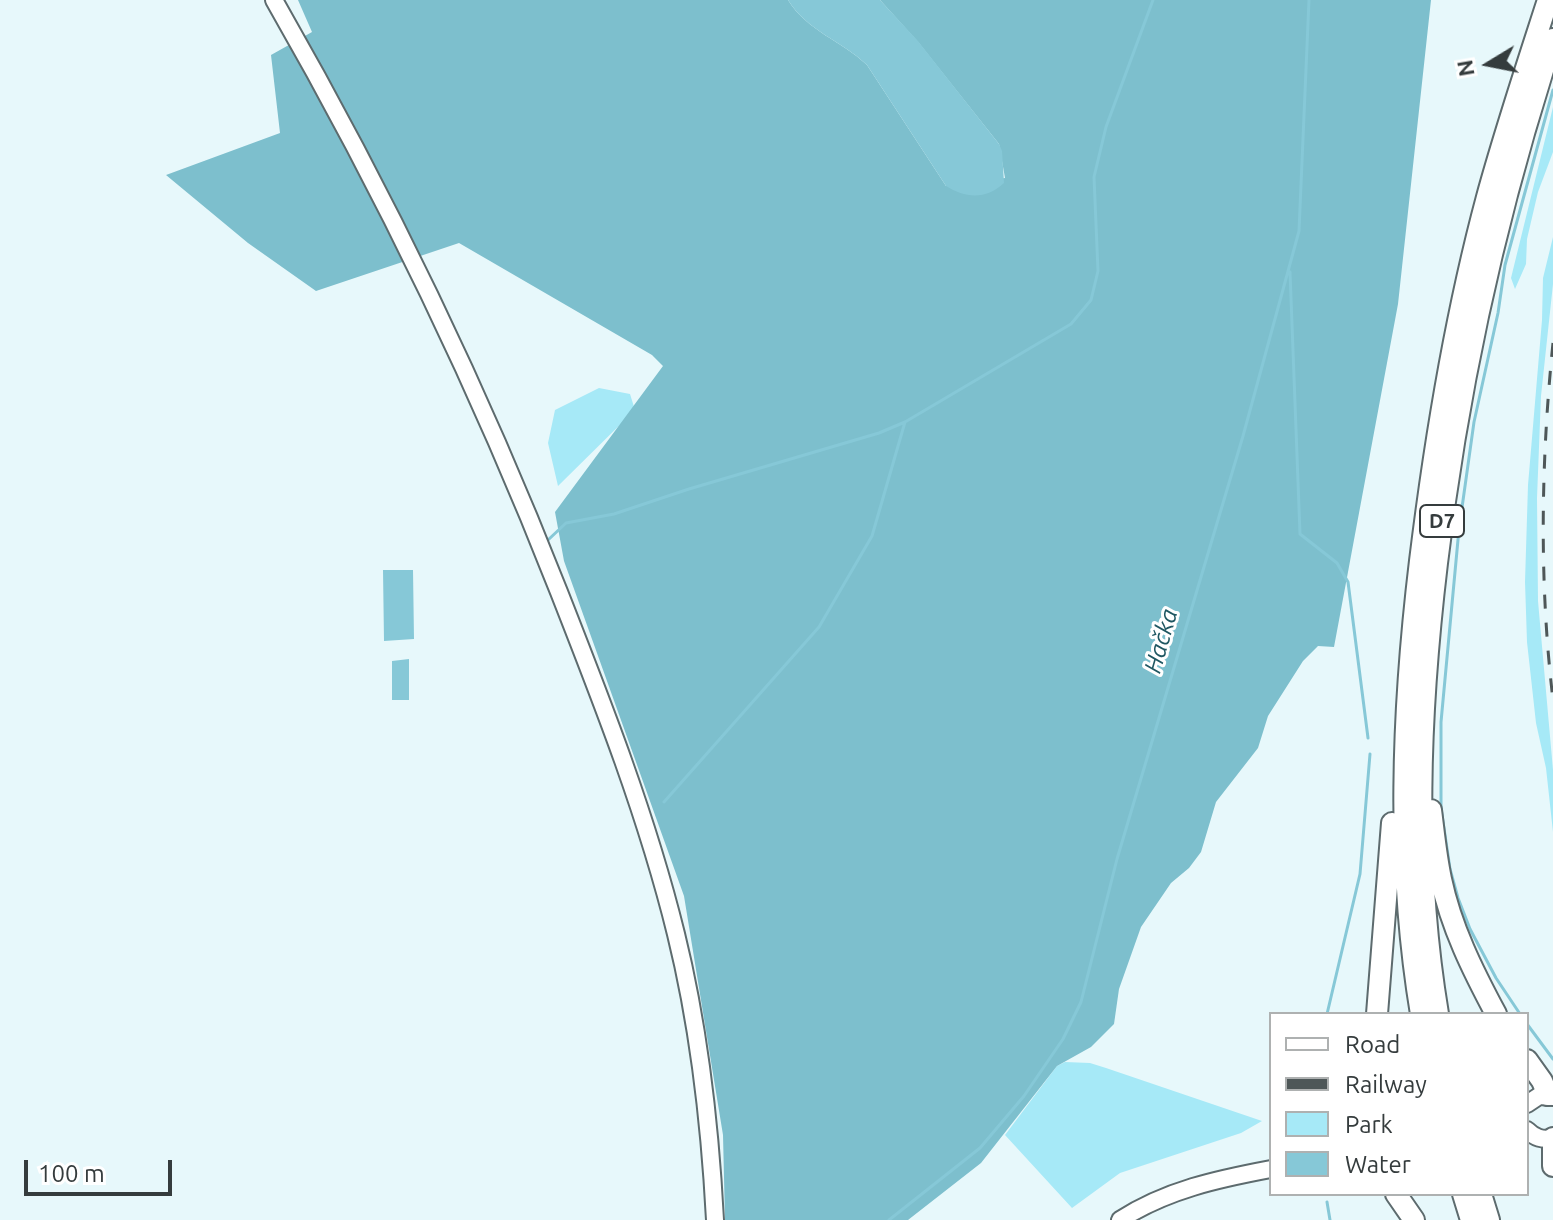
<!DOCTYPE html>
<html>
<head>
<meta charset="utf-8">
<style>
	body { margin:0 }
	#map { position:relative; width:1553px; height:1220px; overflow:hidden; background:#e7f8fb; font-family:Ubuntu,sans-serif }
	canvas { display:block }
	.legend { position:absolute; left:1269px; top:1012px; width:260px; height:184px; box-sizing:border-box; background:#fff; border:2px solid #aeb1b1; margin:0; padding:10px 14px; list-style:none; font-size:24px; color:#353c3d }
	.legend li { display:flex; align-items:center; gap:16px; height:40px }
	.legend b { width:40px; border:2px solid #aeb1b1 }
	.north { position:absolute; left:1449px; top:24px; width:80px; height:80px; -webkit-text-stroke:6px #fff; paint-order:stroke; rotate:260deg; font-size:22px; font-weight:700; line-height:32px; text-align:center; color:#353c3d }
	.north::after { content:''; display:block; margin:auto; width:28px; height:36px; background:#353c3d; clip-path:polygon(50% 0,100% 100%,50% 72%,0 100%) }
	.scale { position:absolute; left:24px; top:1160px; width:148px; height:36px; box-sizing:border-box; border:4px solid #353c3d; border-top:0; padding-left:10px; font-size:24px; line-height:28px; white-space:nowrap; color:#353c3d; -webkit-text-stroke:6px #fff; paint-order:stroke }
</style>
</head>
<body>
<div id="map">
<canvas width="1553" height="1220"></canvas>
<ul class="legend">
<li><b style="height:10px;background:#fff"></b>Road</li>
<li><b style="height:10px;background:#4e5758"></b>Railway</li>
<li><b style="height:22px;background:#a6e9f7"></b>Park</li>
<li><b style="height:22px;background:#86c8d7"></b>Water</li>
</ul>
<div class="north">N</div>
<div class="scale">100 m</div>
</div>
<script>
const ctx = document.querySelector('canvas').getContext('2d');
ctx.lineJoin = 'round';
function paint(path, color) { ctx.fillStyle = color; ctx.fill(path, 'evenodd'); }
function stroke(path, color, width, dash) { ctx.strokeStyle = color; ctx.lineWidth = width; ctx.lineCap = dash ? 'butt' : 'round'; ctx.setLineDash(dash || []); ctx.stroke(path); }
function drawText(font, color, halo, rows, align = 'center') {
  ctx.font = font + ' Ubuntu,sans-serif'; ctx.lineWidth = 6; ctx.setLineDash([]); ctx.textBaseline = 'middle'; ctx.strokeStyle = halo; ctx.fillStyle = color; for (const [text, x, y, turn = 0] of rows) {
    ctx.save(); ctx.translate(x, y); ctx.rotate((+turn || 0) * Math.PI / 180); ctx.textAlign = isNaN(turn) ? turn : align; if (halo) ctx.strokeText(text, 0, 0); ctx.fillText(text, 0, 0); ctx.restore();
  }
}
paint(new Path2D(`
	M 1553,107 L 1553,152 L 1538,192 L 1527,239 L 1526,264 L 1515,289 L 1511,278 Z
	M 1553,237 L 1553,284 L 1541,396 L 1537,498 L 1538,601 L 1553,770 L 1553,832 L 1546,768 L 1536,723 L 1527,642 L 1525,582 L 1528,485 L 1542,320 L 1543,278 Z
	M 599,388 L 630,394 L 635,410 L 558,486 L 548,443 L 555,410 Z
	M 1065,1062 L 1090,1063 L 1106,1068 L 1262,1121 L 1241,1133 L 1120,1173 L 1072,1208 L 1005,1135 L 1057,1066 Z`), '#a6e9f7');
paint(new Path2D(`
	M 298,0 L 788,0 C 807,31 842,41 867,65 L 946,186 L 1005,178 L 999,144 L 918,42 L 880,0 L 1431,0 L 1398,304 L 1334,647 L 1318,646 L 1303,661 L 1268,716 L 1258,748 L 1216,802 L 1201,852 L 1189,868 L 1171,883 L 1141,927 L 1119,989 L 1114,1024 L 1091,1047 L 1057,1066 L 981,1163 L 908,1220 L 725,1220 L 723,1135 L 684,896 L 564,561 L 555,512 L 663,366 L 652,355 L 459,243 L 316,291 L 248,243 L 166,175 L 280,133 L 271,55 L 312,32 Z`), '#7dbfcd');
paint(new Path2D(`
	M 788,0 L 880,0 L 918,41 L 999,144 L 1002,151 L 1004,183 C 986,200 965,198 946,186 L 867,65 C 842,41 807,31 788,0 Z
	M 383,570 L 413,570 L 414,639 L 384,641 Z
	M 409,659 L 409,700 L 392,700 L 392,661 Z`), '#86c8d7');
stroke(new Path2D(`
	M 1290,272 L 1300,534 L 1337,563 L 1348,582 L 1368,738
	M 548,540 L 566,523 L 614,514 L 689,489 L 879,433 L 905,422
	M 664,802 L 819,627 L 872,536 L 905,422 L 1071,324 L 1091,300 L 1098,271 L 1094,177 L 1106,127 L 1153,0
	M 1327,1014 L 1360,874 L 1370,754
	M 1520,1014 L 1496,978 L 1470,929 L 1458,898 L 1450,869 L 1441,808 L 1441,722 L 1459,529 L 1474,422 L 1498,313 L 1505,265 L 1553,90
	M 1527,1024 L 1553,1059
	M 1327,1202 L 1330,1220
	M 889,1220 L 980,1148 L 1024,1096 L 1063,1039 L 1081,1002 L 1117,859 L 1243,436 L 1299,231 L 1309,0`), '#86c8d7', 3);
const secondary = new Path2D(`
	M 274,0 C 383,190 479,388 559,592 C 603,704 647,816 676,934 C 699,1027 710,1124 715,1220
	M 1527,1104 L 1539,1096 L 1553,1097
	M 1527,1130 C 1535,1138 1542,1140 1553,1138
	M 1120,1220 C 1166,1190 1218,1179 1271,1169`);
const highway = new Path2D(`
	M 1431,810 C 1434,833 1436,856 1441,879 C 1451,927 1473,971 1496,1014
	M 1377,1014 L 1392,823
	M 1421,1014 C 1396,864 1402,711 1420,561 C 1435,438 1455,316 1487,197 C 1505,131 1527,65 1548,0
	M 1438,1014 C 1413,864 1419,713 1437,563 C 1458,385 1497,210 1553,39
	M 1527,1060 L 1542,1081 L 1548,1095
	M 1553,1138 L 1553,1166
	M 1396,1194 L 1414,1220
	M 1463,1194 L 1471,1220
	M 1481,1194 L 1489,1220`);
stroke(secondary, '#5d6b6e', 20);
stroke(highway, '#5d6b6e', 24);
stroke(secondary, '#fff', 16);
stroke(highway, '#fff', 20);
stroke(new Path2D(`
	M 1553,343 C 1541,461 1539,582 1553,700`), '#4e5758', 3, [14, 14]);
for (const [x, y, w] of [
	[1442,521,44]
]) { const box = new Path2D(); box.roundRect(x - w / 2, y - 16, w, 32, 6); ctx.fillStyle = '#fff'; ctx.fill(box); stroke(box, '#353c3d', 2); }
drawText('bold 20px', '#353c3d', null, [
	["D7",1442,521]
]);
drawText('italic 24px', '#1f5762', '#fff', [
	["Hačka",1161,641,-74]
]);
</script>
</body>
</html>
